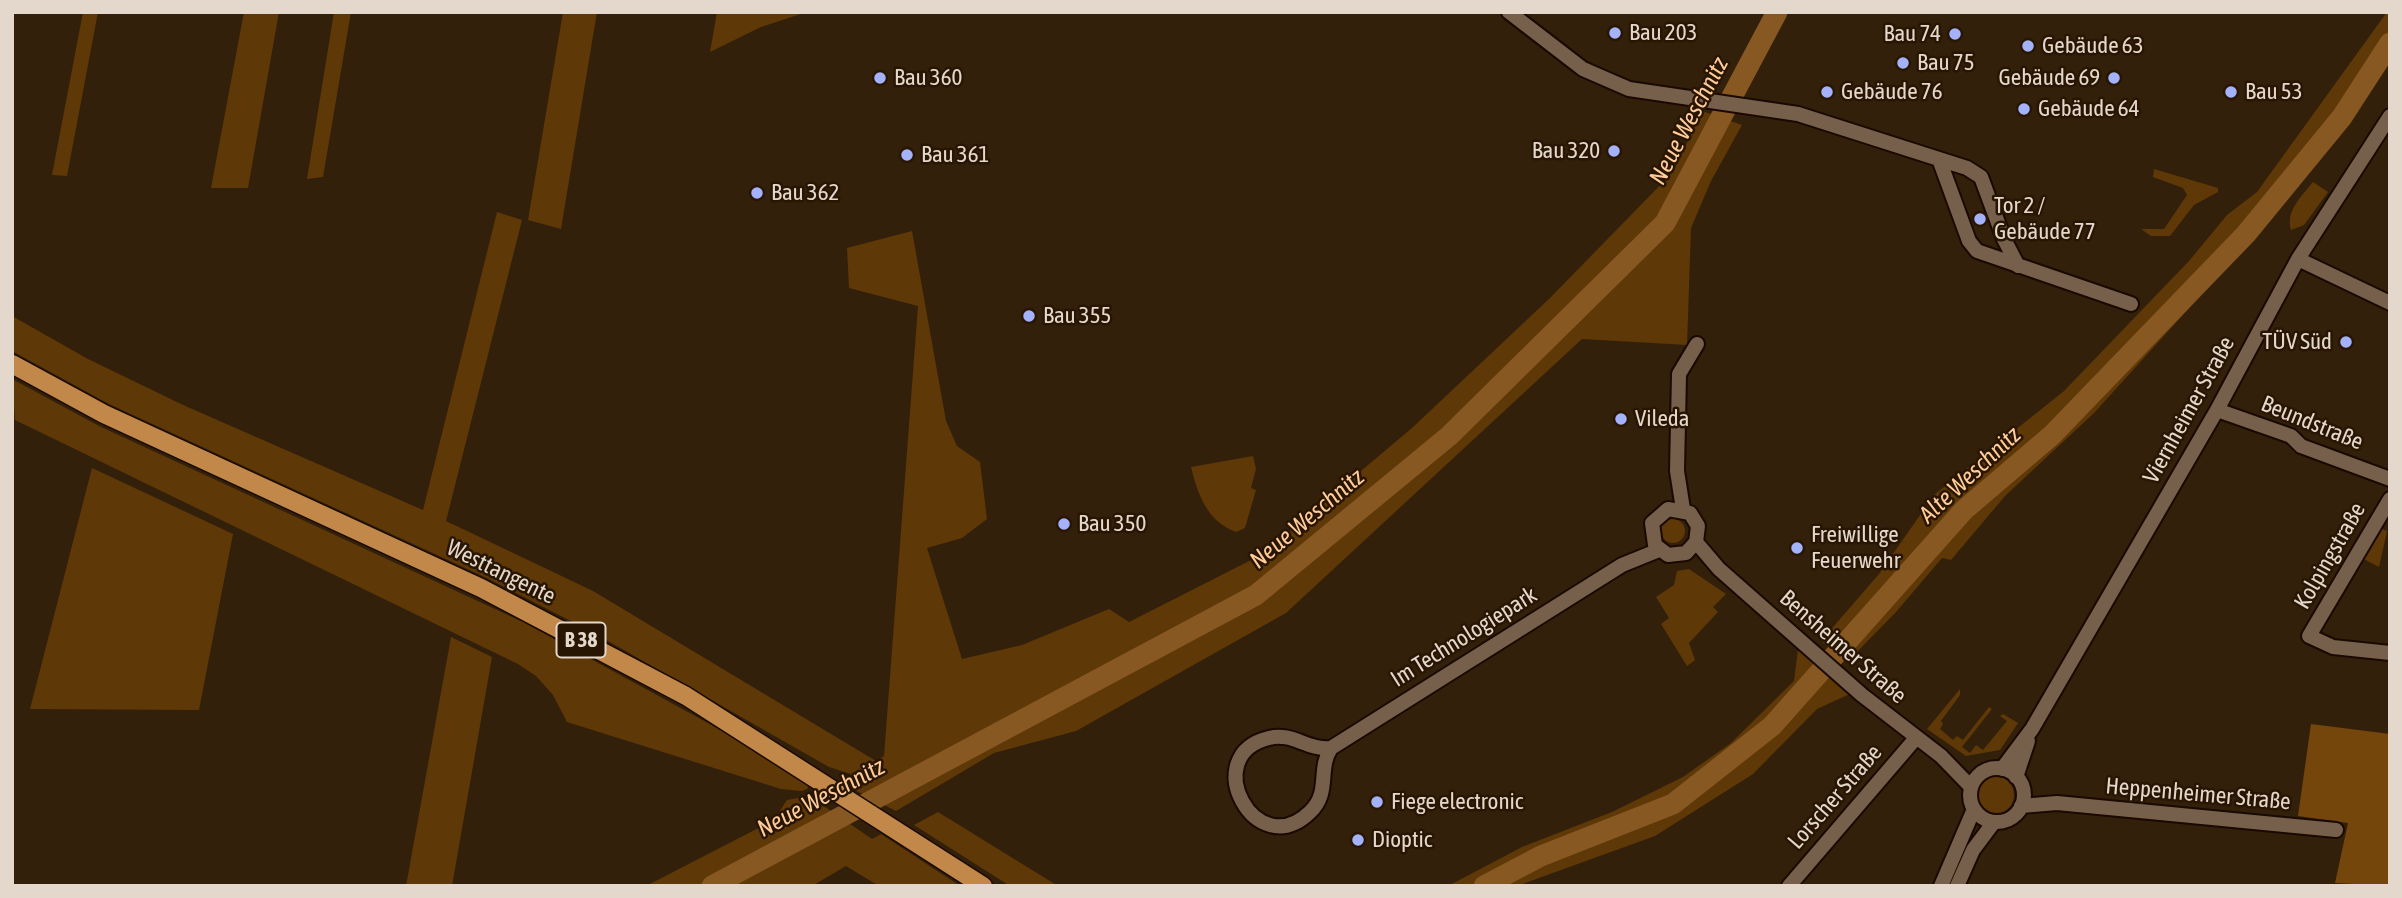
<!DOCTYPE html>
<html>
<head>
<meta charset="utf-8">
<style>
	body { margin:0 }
	#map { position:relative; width:2402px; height:898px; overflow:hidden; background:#33200b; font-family:"Asap Condensed",sans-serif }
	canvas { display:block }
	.frame { position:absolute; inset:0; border:14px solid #e4d7cb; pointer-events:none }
</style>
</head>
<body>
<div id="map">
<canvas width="2402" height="898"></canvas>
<div class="frame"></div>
</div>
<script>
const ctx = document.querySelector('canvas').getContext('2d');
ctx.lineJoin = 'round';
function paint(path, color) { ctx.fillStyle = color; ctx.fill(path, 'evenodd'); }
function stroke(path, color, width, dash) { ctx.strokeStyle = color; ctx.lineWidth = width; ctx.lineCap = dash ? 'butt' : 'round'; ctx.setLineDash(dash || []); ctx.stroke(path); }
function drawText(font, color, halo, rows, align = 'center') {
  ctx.font = font + ' "Asap Condensed",sans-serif'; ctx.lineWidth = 5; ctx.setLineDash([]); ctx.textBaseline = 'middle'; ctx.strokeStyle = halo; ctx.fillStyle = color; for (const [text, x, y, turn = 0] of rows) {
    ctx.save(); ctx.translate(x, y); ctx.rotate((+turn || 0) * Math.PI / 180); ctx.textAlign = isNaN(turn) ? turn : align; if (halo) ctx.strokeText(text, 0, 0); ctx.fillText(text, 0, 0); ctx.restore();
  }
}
paint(new Path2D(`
	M 83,12 L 98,12 L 67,176 L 52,175 Z
	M 244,12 L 279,12 L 248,188 L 211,188 Z
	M 334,12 L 351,12 L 323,177 L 307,179 Z
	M 563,12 L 597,12 L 561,229 L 528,220 Z
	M 717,12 L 807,12 L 761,27 L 710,52 Z
	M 2387,12 L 2390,12 L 2390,47 L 2270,219 L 2094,413 L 2005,496 L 1951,560 L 1942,558 L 1896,612 L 1847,662 L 1821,641 L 1879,574 L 1934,495 L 2064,391 L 2189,261 L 2227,215 L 2257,192 Z
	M 1702,111 L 1742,125 L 1711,181 L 1691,228 L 1687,345 L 1582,339 L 1286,613 L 1076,731 L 994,753 L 896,811 L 843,784 L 851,774 L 829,767 L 594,633 L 487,578 L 109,404 L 12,351 L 12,316 L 88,359 L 183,405 L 423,510 L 497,212 L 522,220 L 446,521 L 593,591 L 876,761 L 884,756 L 918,306 L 849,288 L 847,248 L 912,231 L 946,421 L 957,446 L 980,462 L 987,519 L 962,538 L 927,548 L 962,659 L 1022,645 L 1109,609 L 1129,622 L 1261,555 L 1412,428 L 1550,298 L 1673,172 Z
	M 2154,169 L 2218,188 L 2218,192 L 2194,205 L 2170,236 L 2151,236 L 2141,229 L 2164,229 L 2187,195 L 2183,188 L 2153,177 Z
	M 2313,182 L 2328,192 L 2304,225 L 2291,230 C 2285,211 2302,196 2313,182 Z
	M 12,379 L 99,426 L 523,622 L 783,764 L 809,785 L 807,789 L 802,791 L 781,789 L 567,722 L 553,695 L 536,676 L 518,664 L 15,420 Z
	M 1253,456 L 1256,469 L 1251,488 L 1256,490 L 1245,528 L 1236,532 C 1207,521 1198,495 1191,467 Z
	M 92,468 L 233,534 L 199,710 L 30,709 Z
	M1661 531a12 12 0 1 1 24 0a12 12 0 1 1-24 0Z
	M 2377,527 L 2387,531 L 2379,567 L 2360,557 Z
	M 1689,569 L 1726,594 L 1713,607 L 1718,612 L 1689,643 L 1695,660 L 1687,666 L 1661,624 L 1669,618 L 1656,597 L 1674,585 L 1677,571 Z
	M 451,637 L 492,657 L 452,886 L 406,886 Z
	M 1799,642 L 1852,693 L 1817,709 L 1753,774 L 1655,836 L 1517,886 L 1448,886 L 1522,847 L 1612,812 L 1683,777 L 1731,743 L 1794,681 Z
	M 1960,689 L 1960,695 L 1941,721 L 1943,724 L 1940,729 L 1953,740 L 1957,736 L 1963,740 L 1989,707 L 1992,709 L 1962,747 L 1970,753 L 1976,745 L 1983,750 L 2007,721 L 2000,716 L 2003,714 L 2018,723 L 2000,750 L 1966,756 L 1927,729 Z
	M1976 795a19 19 0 1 1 38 0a19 19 0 1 1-38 0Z
	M 809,796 L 872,839 L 881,834 L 960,886 L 879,886 L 846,866 L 812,886 L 646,886 L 774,820 L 787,800 Z
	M 938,812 L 1058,886 L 1010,886 L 914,825 Z`), '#5f3807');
paint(new Path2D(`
	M 2311,724 L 2390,734 L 2390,886 L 2335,883 L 2348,823 L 2298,816 Z`), '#74460b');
stroke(new Path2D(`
	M 712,886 L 1256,595 L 1449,436 L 1665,223 L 1777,12
	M 1484,886 L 1541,856 L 1673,804 L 1772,726 L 1964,510 L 2052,435 L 2246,234 L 2342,117 L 2390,43`), '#885823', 21);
const street = new Path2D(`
	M 1509,12 L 1583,69 L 1629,89 L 1798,114 L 1967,168 L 1981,177 L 2004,239 L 2018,266
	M 1939,159 L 1969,241 L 1977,251 L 2131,304
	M 2298,259 L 2390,303
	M 2217,410 L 2291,436 L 2301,446 L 2390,479
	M 2390,499 L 2309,636 L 2333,647 L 2390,653
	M 1683,509 L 1677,471 L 1679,374 L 1697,344
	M 1696,542 L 1686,553 L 1668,555 L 1655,545 L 1652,523 L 1668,509 L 1690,513 L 1698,526 L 1696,542 L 1719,569 L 1862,695 L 1941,756 L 1971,787
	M 1331,748 C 1306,750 1293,732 1269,738 C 1197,755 1256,865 1310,812 C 1331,792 1317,770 1331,748 L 1622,565 L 1659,550
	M1970 795a27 27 0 1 1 54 0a27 27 0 1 1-54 0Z
	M 2002,769 L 2032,729 L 2217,410 L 2298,259 L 2390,116
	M 2016,777 L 2028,741
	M 2021,806 L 2057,803 L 2336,830
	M 1789,886 L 1916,738
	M 1941,886 L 1974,809
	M 1957,886 L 1973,850 L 1994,822`);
const primary = new Path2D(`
	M 12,364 L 104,414 L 481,588 L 686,696 L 983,886`);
stroke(street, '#1a0900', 18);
stroke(primary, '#1a0900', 21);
stroke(street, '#76604b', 14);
stroke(primary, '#c2884a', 18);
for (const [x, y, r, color] of [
	[1615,33,7,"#a4b2fc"],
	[1955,34,7,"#a4b2fc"],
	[2028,46,7,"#a4b2fc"],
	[1903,63,7,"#a4b2fc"],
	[880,78,7,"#a4b2fc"],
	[2114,78,7,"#a4b2fc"],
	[1827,92,7,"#a4b2fc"],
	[2231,92,7,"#a4b2fc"],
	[2024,109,7,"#a4b2fc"],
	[1614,151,7,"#a4b2fc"],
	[907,155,7,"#a4b2fc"],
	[757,193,7,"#a4b2fc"],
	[1980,219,7,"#a4b2fc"],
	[1029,316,7,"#a4b2fc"],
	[2346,342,7,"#a4b2fc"],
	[1621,419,7,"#a4b2fc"],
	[1064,524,7,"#a4b2fc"],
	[1797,548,7,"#a4b2fc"],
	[1377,802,7,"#a4b2fc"],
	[1358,840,7,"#a4b2fc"]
]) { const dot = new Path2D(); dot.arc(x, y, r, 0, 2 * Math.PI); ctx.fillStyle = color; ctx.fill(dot); stroke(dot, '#281603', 2.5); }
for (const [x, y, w] of [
	[581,640,49]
]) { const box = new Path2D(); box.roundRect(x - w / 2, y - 17.5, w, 35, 5); ctx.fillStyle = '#281603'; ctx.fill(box); stroke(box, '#e4d7cb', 2); }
drawText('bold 21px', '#e4d7cb', null, [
	["B 38",581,640]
]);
drawText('23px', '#e4d7cb', '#281603', [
	["Bau 203",1629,33],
	["Bau 74",1941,34,"right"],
	["Gebäude 63",2042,46],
	["Bau 75",1917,63],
	["Bau 360",894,78],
	["Gebäude 69",2100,78,"right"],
	["Gebäude 76",1841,92],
	["Bau 53",2245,92],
	["Gebäude 64",2038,109],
	["Bau 320",1600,151,"right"],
	["Bau 361",921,155],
	["Bau 362",771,193],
	["Tor 2 /",1994,206],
	["Gebäude 77",1994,232],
	["Bau 355",1043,316],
	["TÜV Süd",2332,342,"right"],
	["Vileda",1635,419],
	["Bau 350",1078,524],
	["Freiwillige",1811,535],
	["Feuerwehr",1811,561],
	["Fiege electronic",1391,802],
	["Dioptic",1372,840]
], 'left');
drawText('23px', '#e4d7cb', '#281603', [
	["Viernheimer Straße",2189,410,-61],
	["Beundstraße",2312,423,22],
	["Kolpingstraße",2330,556,-60],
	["Westtangente",501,572,26],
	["Im Technologiepark",1464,637,-32],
	["Bensheimer Straße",1843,647,41],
	["Heppenheimer Straße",2198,794,5],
	["Lorscher Straße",1835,797,-49]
]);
drawText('italic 24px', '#ffcb99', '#281603', [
	["Neue Weschnitz",1689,121,-62],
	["Alte Weschnitz",1970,475,-43],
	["Neue Weschnitz",1307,519,-40],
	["Neue Weschnitz",821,798,-28]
]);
</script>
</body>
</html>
